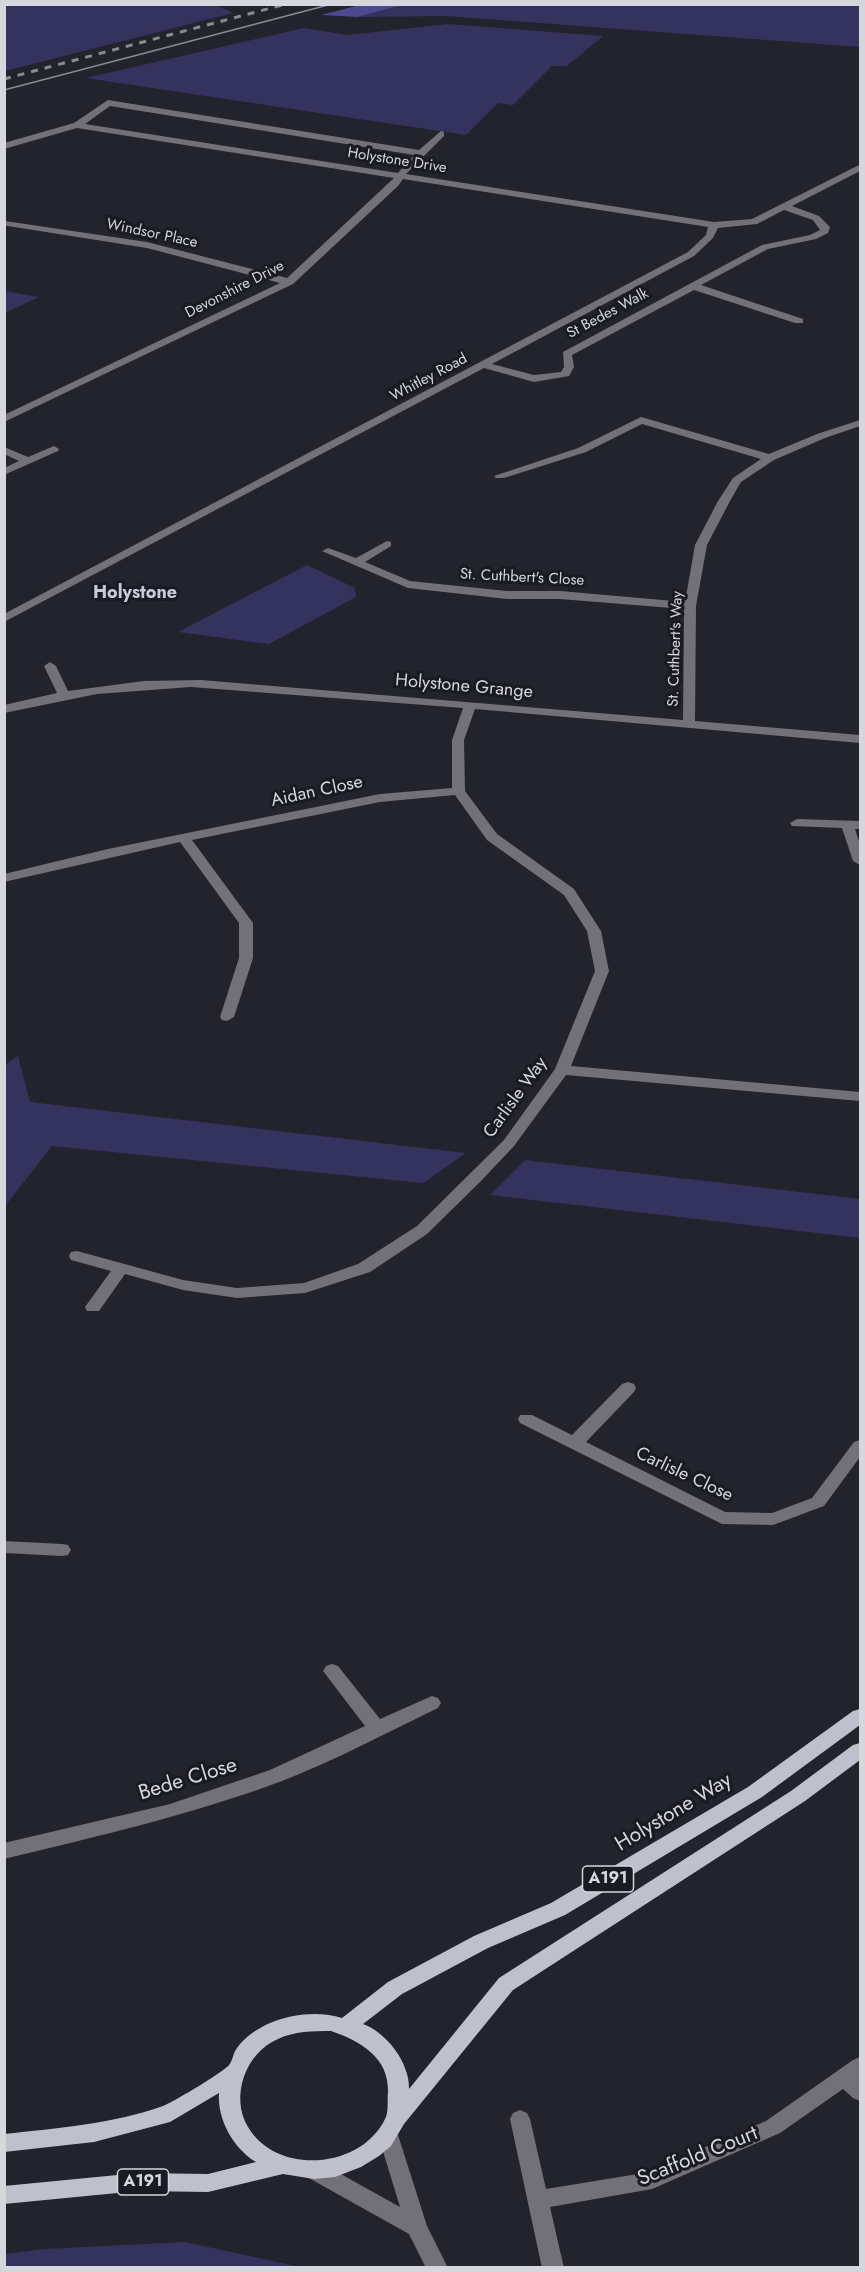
<!DOCTYPE html>
<html>
<head>
<meta charset="utf-8">
<style>
	body { margin:0 }
	#map { position:relative; width:865px; height:2272px; overflow:hidden; background:#22232d; font-family:Jost,sans-serif }
	canvas { display:block }
	.frame { position:absolute; inset:0; border:6px solid #d6d6dd; pointer-events:none }
</style>
</head>
<body>
<div id="map">
<canvas width="865" height="2272"></canvas>
<div class="frame"></div>
</div>
<script>
const ctx = document.querySelector('canvas').getContext('2d');
ctx.lineJoin = 'round';
function paint(path, color) { ctx.fillStyle = color; ctx.fill(path, 'evenodd'); }
function stroke(path, color, width, dash) { ctx.strokeStyle = color; ctx.lineWidth = width; ctx.lineCap = dash ? 'butt' : 'round'; ctx.setLineDash(dash || []); ctx.stroke(path); }
function drawText(font, color, halo, rows, align = 'center') {
  ctx.font = font + ' Jost,sans-serif'; ctx.lineWidth = 6; ctx.setLineDash([]); ctx.textBaseline = 'middle'; ctx.strokeStyle = halo; ctx.fillStyle = color; for (const [text, x, y, turn = 0] of rows) {
    ctx.save(); ctx.translate(x, y); ctx.rotate((+turn || 0) * Math.PI / 180); ctx.textAlign = isNaN(turn) ? turn : align; if (halo) ctx.strokeText(text, 0, 0); ctx.fillText(text, 0, 0); ctx.restore();
  }
}
paint(new Path2D(`
	M 215,4 L 233,13 L 5,71 L 5,5 Z
	M 402,4 L 860,5 L 860,47 L 446,16 L 357,17 Z
	M 448,24 L 603,36 L 567,66 L 552,66 L 513,105 L 498,103 L 466,135 L 86,78 L 304,28 L 348,35 Z
	M 5,291 L 39,297 L 5,313 Z
	M 307,565 L 355,588 L 356,597 L 269,644 L 178,632 Z
	M 18,1056 L 30,1102 L 466,1153 L 423,1183 L 52,1146 L 5,1206 L 5,1065 Z
	M 525,1160 L 860,1199 L 860,1238 L 490,1195 Z
	M 185,2242 L 300,2267 L 5,2267 L 5,2254 L 45,2249 Z`), '#34335d');
paint(new Path2D(`
	M 360,5 L 360,4 L 402,5 L 357,17 L 321,15 Z`), '#4b498f');
paint(new Path2D(`
	M 108,100 L 419,150 L 441,131 L 444,132 L 444,136 L 406,174 L 714,222 L 752,219 L 857,166 L 860,165 L 860,171 L 792,206 L 819,216 L 830,227 L 828,233 L 816,239 L 768,249 L 701,285 L 803,319 L 803,323 L 795,323 L 694,290 L 572,355 L 574,367 L 569,376 L 534,382 L 484,368 L 4,622 L 4,614 L 688,252 L 706,235 L 708,227 L 403,179 L 398,186 L 293,284 L 4,422 L 4,415 L 280,283 L 147,248 L 8,226 L 4,225 L 5,221 L 147,242 L 287,278 L 394,178 L 77,128 L 4,149 L 4,143 L 74,123 ZM 110,106 L 414,155 L 398,173 L 85,124 ZM 784,210 L 813,220 L 820,230 L 810,235 L 762,245 L 563,352 L 564,367 L 561,372 L 534,375 L 492,364 L 694,256 L 713,238 L 718,228 L 757,224 Z
	M 641,417 L 769,454 L 817,434 L 860,420 L 860,426 L 825,438 L 774,460 L 741,482 L 730,501 L 707,545 L 696,606 L 695,721 L 860,735 L 860,743 L 475,709 L 464,740 L 465,791 L 497,834 L 574,889 L 601,931 L 609,971 L 571,1066 L 860,1092 L 860,1101 L 566,1075 L 514,1146 L 481,1181 L 427,1234 L 370,1272 L 305,1293 L 237,1298 L 183,1290 L 125,1274 L 99,1311 L 87,1311 L 85,1307 L 111,1271 L 71,1260 L 69,1256 L 71,1252 L 77,1251 L 183,1280 L 237,1288 L 304,1283 L 358,1264 L 417,1226 L 504,1140 L 555,1069 L 595,971 L 587,931 L 564,895 L 487,840 L 455,795 L 380,802 L 192,840 L 253,923 L 253,958 L 234,1017 L 227,1021 L 222,1020 L 220,1017 L 239,958 L 239,923 L 180,842 L 4,882 L 4,874 L 108,849 L 380,794 L 452,788 L 452,740 L 463,708 L 191,687 L 97,694 L 4,713 L 4,705 L 57,693 L 44,666 L 50,662 L 56,666 L 68,691 L 144,681 L 201,680 L 683,720 L 684,609 L 560,599 L 507,599 L 408,588 L 322,551 L 328,548 L 356,558 L 387,541 L 391,542 L 391,546 L 365,562 L 410,581 L 507,591 L 560,591 L 685,602 L 695,545 L 718,501 L 733,478 L 761,459 L 642,424 L 586,452 L 504,478 L 496,478 L 494,476 L 578,448 Z
	M 54,446 L 59,449 L 58,451 L 4,475 L 4,468 L 19,461 L 4,454 L 4,447 L 28,457 Z
	M 797,819 L 860,821 L 860,829 L 855,829 L 860,844 L 860,865 L 853,861 L 842,828 L 792,826 L 790,823 Z
	M 628,1382 L 634,1384 L 636,1388 L 634,1392 L 586,1442 L 725,1512 L 772,1513 L 812,1498 L 854,1442 L 860,1440 L 860,1457 L 824,1506 L 773,1525 L 722,1524 L 520,1423 L 518,1419 L 520,1415 L 532,1415 L 572,1435 L 622,1384 Z
	M 4,1541 L 62,1544 L 68,1545 L 71,1550 L 68,1555 L 62,1556 L 4,1553 Z
	M 332,1664 L 338,1666 L 380,1719 L 432,1696 L 438,1698 L 441,1703 L 438,1708 C 388,1732 334,1761 282,1781 C 191,1815 98,1836 4,1859 L 4,1843 L 170,1804 L 270,1770 L 365,1726 L 323,1671 L 326,1666 Z
	M 860,2057 L 860,2101 L 853,2098 L 843,2089 L 780,2133 L 652,2189 L 550,2207 L 564,2268 L 542,2268 L 510,2119 L 513,2113 L 520,2110 L 527,2113 L 530,2119 L 546,2189 L 644,2173 L 708,2146 L 766,2121 L 853,2060 Z
	M 388,2126 L 395,2129 L 398,2135 L 427,2226 L 448,2268 L 426,2268 L 409,2234 L 307,2177 L 303,2170 L 307,2163 L 314,2161 L 321,2163 L 400,2207 L 378,2135 L 381,2129 Z`), '#717177');
paint(new Path2D(`
	M 860,1709 L 860,1725 L 762,1797 L 565,1915 L 488,1948 L 402,1994 L 363,2024 C 386,2032 410,2063 409,2089 L 499,1978 L 791,1791 L 853,1745 L 860,1743 L 860,1760 L 805,1801 L 513,1990 L 404,2124 L 391,2146 L 379,2156 L 361,2167 L 335,2177 L 314,2179 L 283,2174 L 208,2192 L 138,2191 L 4,2204 L 4,2186 L 138,2173 L 208,2174 L 256,2162 C 234,2149 217,2120 219,2093 L 170,2122 L 94,2142 L 4,2152 L 4,2134 C 58,2128 112,2124 163,2106 C 172,2103 225,2071 229,2065 C 233,2060 233,2053 237,2048 C 258,2019 308,2007 342,2018 L 388,1982 L 474,1936 L 551,1903 L 748,1787 L 853,1711 ZM 331,2031 C 360,2041 389,2057 388,2092 C 387,2100 389,2112 385,2119 C 361,2169 277,2176 248,2127 C 230,2097 245,2053 278,2039 C 295,2031 312,2031 331,2031 Z`), '#bfc0cb');
stroke(new Path2D(`
	M 4,90 L 332,4`), '#898992', 1.5);
stroke(new Path2D(`
	M 4,79 L 286,4`), '#898992', 3, [7, 7]);
drawText('15px', '#d6d6dd', '#191a23', [
	["Holystone Drive",397,161,9],
	["Windsor Place",152,234,12],
	["Devonshire Drive",235,290,-27],
	["St Bedes Walk",608,314,-28],
	["Whitley Road",429,378,-28],
	["St. Cuthbert's Close",522,578,3],
	["St. Cuthbert's Way",676,649,-88]
]);
for (const [x, y, w] of [
	[608,1879,51],
	[143,2182,51]
]) { const box = new Path2D(); box.roundRect(x - w / 2, y - 13, w, 26, 4.5); ctx.fillStyle = '#191a23'; ctx.fill(box); stroke(box, '#d6d6dd', 1.5); }
drawText('bold 16px', '#d6d6dd', null, [
	["A191",608,1879],
	["A191",143,2182]
]);
drawText('bold 18px', '#c9cad7', '#191a23', [
	["Holystone",135,594]
]);
drawText('18px', '#d6d6dd', '#191a23', [
	["Holystone Grange",464,687,5],
	["Aidan Close",317,792,-12],
	["Carlisle Way",516,1098,-54],
	["Carlisle Close",684,1475,25]
]);
drawText('21px', '#d6d6dd', '#191a23', [
	["Bede Close",188,1780,-17],
	["Holystone Way",674,1813,-31],
	["Scaffold Court",698,2157,-22]
]);
</script>
</body>
</html>
